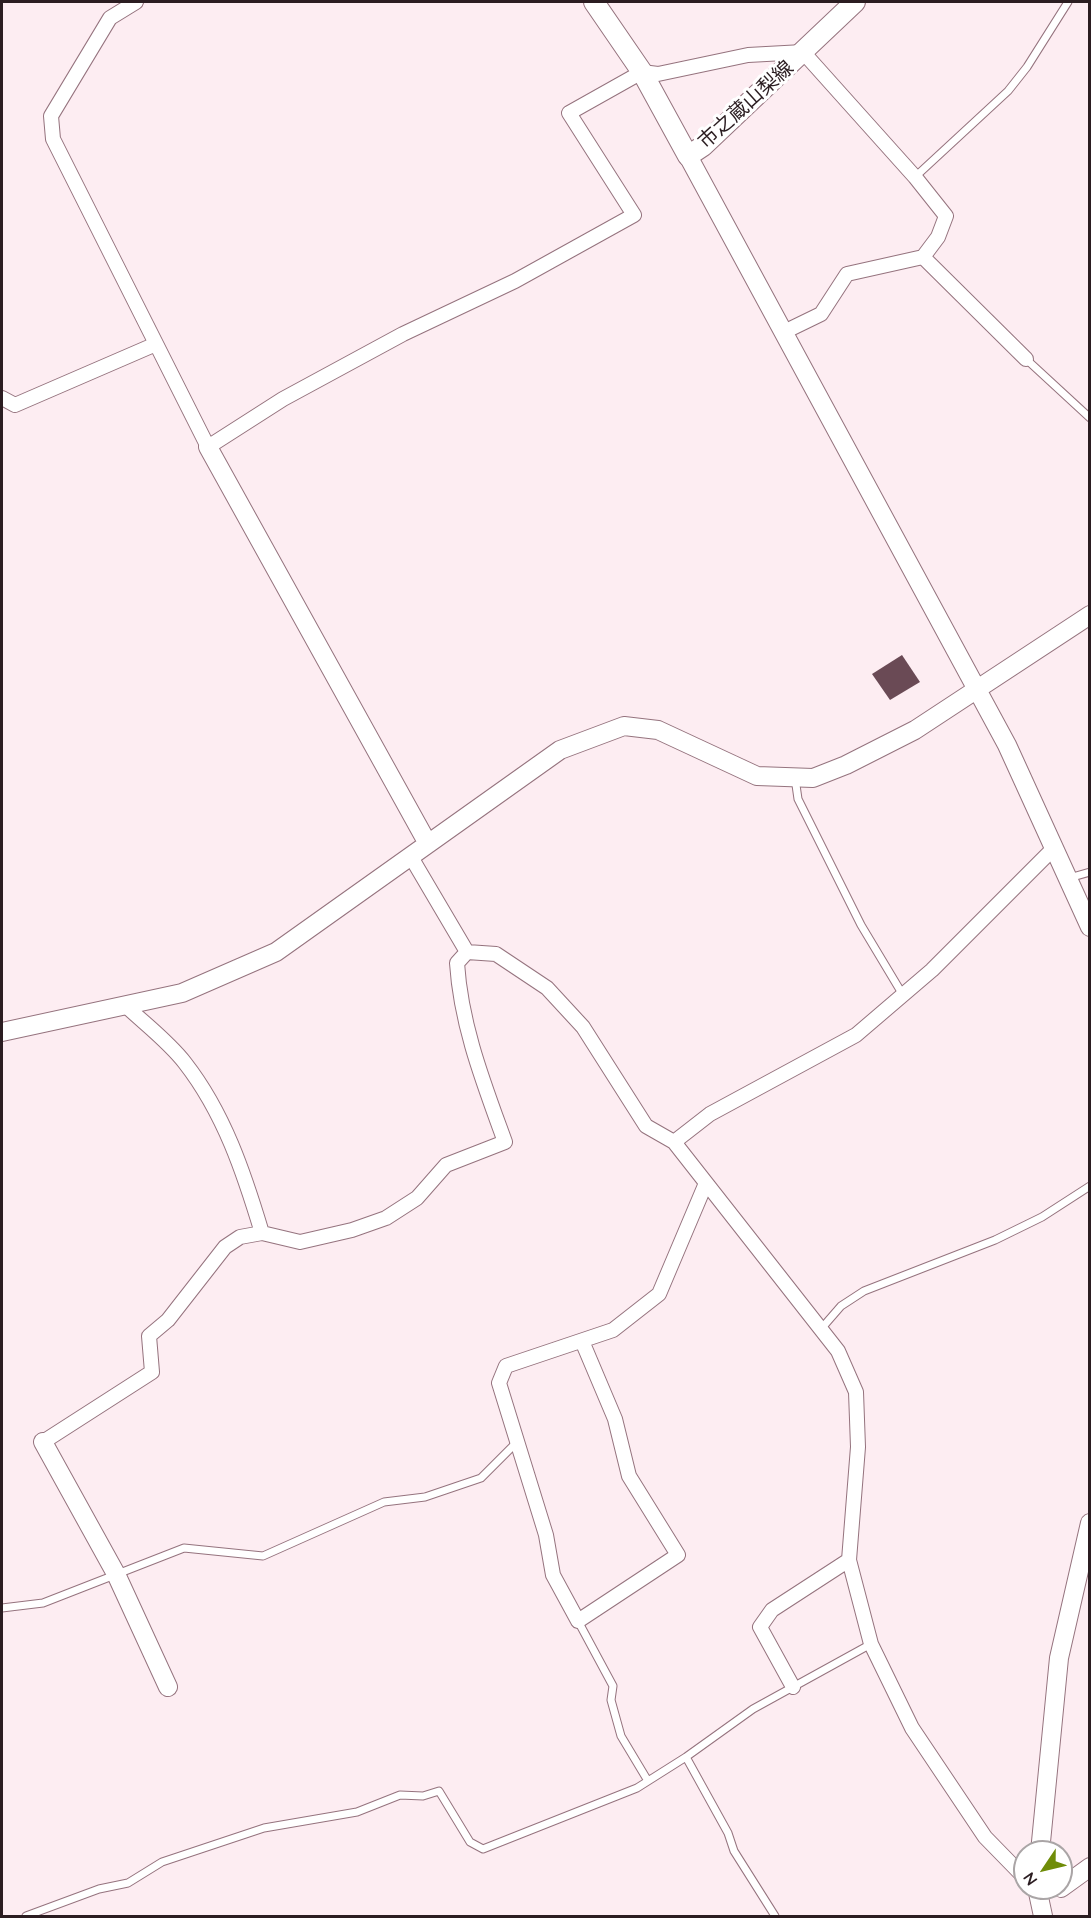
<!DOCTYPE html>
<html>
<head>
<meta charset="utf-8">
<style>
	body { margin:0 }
	#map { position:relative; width:1091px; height:1918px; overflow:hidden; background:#fdedf2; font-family:Quicksand,sans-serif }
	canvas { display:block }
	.frame { position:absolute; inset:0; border:3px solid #2b1d21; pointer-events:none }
	.north { position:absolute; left:1013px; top:1840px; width:60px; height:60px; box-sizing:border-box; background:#fff; border:2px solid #aaa5a6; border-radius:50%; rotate:235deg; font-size:16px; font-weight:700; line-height:24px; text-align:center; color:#2b1d21 }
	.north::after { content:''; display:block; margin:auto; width:21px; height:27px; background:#6f8c08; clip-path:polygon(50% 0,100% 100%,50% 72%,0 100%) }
</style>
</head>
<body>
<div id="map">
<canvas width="1091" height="1918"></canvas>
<div class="frame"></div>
<div class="north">N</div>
</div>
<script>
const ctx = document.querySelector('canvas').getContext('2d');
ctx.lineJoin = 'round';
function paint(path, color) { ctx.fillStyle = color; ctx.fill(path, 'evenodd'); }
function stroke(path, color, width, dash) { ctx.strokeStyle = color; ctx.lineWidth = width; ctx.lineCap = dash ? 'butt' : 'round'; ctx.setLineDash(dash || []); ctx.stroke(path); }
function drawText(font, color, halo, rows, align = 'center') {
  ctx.font = font + ' Quicksand,"Noto Sans JP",sans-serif'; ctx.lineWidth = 6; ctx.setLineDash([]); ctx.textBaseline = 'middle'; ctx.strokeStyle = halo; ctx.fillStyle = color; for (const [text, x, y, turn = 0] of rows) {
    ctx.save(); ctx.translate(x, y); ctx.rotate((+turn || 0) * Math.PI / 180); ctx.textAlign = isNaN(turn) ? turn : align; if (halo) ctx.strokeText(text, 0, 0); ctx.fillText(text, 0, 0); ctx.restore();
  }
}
paint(new Path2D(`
	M 902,655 L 920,682 L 890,700 L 872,674 Z`), '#6a4a55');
const service = new Path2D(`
	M 915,177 L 1008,91 L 1027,67 L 1068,2
	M 1026,359 L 1090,418
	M 795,778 L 798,799 L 861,925 L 903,995
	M 1069,878 L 1090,872
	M 821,1329 L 841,1306 L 864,1291 L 995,1240 L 1042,1217 L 1090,1186
	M 2,1608 L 43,1603 L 184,1548 L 263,1556 L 384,1502 L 425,1497 L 481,1478 L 517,1442
	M 578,1621 L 613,1686 L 611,1700 L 621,1736 L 648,1781
	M 686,1757 L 728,1833 L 734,1851 L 775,1916
	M 26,1916 L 99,1889 L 128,1883 L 162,1862 L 264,1828 L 357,1812 L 400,1795 L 423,1796 L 439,1791 L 470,1842 L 483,1849 L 637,1788 L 686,1757 L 753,1709 L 871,1644`);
const minor = new Path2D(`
	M 136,2 L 110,18 L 51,116 L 53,139 L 208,447 L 283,399 L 403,334 L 515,281 L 634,215 L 569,113 L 642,72 L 658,74 L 748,55 L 803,52 L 915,177 L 946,216 L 938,237 L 923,257 L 847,274 L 821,314 L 784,332
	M 923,257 L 1026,359
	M 2,398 L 15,405 L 156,344
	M 411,857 L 467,952
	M 467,952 L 496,954 L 547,988 L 583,1027 L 646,1126 L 674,1142 L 838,1351 L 856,1392 L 858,1447 L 849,1560 L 871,1644 L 912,1728 L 985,1837 L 1025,1878
	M 126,1006 C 145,1024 169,1042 185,1063 C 224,1113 244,1173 262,1233
	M 674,1142 L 710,1114 L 856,1035 L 932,970 L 1054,848
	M 582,1341 L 615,1419 L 629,1476 L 678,1555 L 578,1621 L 553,1575 L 546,1535 L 499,1383 L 506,1366 L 613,1330 L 659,1294 L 706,1183
	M 43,1442 L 152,1372 L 149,1336 L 168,1320 L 225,1247 L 240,1237 L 262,1233 L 300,1242 L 352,1230 L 386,1218 L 417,1198 L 446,1165 L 505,1142 C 484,1084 461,1026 457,963 L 467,952
	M 793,1687 L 760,1627 L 772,1610 L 849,1560`);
const tertiary = new Path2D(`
	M 688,156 L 1007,745 L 1090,927
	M 208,447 L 428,844
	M 2,1032 L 182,993 L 276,952 L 560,750 L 624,726 L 658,730 L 757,776 L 813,778 L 846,765 L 915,730 L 1090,615
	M 43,1442 L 116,1574 L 168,1687
	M 1040,1852 L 1059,1658 L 1090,1523
	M 1037,1888 L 1043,1916
	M 1061,1888 L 1090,1867`);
const secondary = new Path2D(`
	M 594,2 L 642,72 L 688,156 L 703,146 L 855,2`);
stroke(service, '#95737e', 9);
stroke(minor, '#95737e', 16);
stroke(tertiary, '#95737e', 20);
stroke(secondary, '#95737e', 22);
stroke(service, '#fff', 7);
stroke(minor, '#fff', 14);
stroke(tertiary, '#fff', 18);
stroke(secondary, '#fff', 20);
drawText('20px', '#2b1d21', '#fff', [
	["市之蔵山梨線",746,105,-42]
]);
</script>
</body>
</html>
